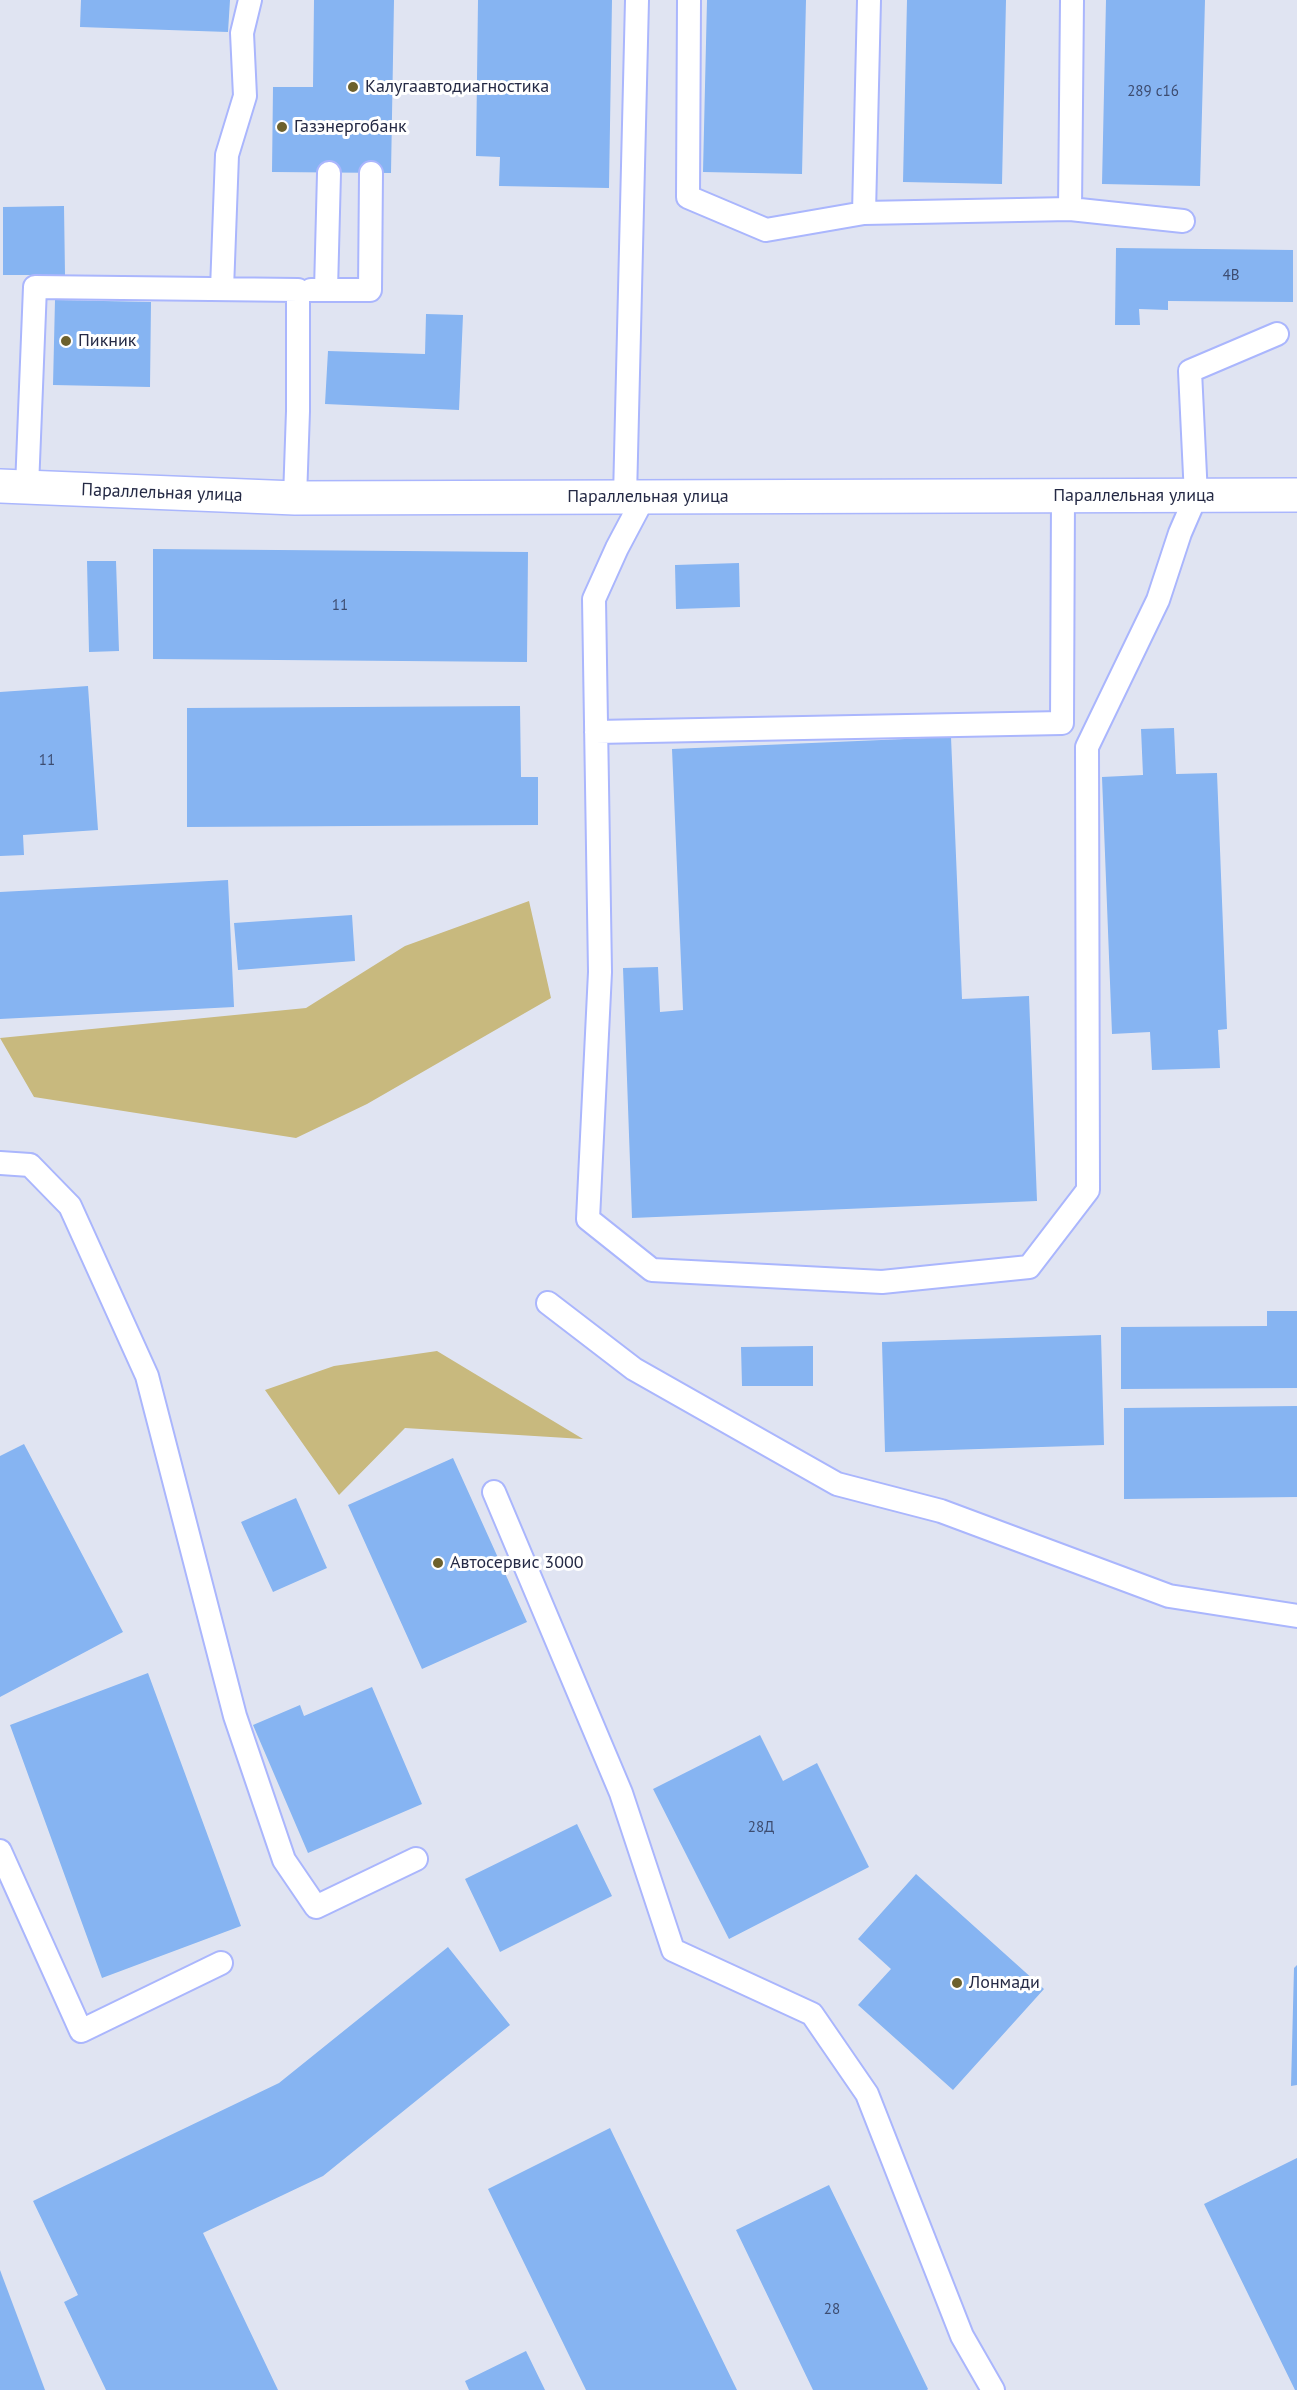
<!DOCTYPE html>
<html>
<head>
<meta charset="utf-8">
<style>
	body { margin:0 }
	canvas { display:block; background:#e0e4f2 }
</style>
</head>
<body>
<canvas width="1297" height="2390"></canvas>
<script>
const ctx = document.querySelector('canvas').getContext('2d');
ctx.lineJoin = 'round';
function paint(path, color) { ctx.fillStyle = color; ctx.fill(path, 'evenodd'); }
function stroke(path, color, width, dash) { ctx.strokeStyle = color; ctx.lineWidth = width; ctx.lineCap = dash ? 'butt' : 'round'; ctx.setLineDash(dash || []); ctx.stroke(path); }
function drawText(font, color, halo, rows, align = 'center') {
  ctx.font = font + ' "PT Sans",sans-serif'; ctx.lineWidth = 6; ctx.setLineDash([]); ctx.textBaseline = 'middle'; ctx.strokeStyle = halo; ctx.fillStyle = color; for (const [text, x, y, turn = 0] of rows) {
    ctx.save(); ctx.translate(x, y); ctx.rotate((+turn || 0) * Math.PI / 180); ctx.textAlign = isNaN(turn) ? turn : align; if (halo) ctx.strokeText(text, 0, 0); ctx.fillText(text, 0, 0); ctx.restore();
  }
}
paint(new Path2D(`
	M 529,901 L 551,998 L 367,1104 L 296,1138 L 34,1097 L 0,1038 L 306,1008 L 405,946 Z
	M 437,1351 L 583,1439 L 405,1428 L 339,1495 L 265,1390 L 334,1366 Z`), '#c8b97e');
paint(new Path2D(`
	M 81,0 L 230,0 L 228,32 L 80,27 Z
	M 314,0 L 394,0 L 391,173 L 272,172 L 273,87 L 313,87 Z
	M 478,0 L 612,0 L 609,188 L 499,186 L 500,157 L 476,156 Z
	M 707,0 L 806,0 L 802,174 L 703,172 Z
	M 907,0 L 1006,0 L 1002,184 L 903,182 Z
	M 1106,0 L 1205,0 L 1200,186 L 1102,184 Z
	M 64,206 L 65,275 L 3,275 L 3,207 Z
	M 1116,248 L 1293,250 L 1293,302 L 1168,301 L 1168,310 L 1139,309 L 1140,325 L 1115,325 Z
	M 55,300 L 151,302 L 150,387 L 53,385 Z
	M 426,314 L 463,315 L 459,410 L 325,404 L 328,351 L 425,354 Z
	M 153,549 L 528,552 L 527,662 L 153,659 Z
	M 87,561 L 116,561 L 119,651 L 89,652 Z
	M 739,563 L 740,607 L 676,609 L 675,565 Z
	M 88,686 L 98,830 L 23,835 L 24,855 L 0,856 L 0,692 Z
	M 520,706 L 521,777 L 538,777 L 538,825 L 187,827 L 187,708 Z
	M 1174,728 L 1176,774 L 1217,773 L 1227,1029 L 1218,1030 L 1220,1068 L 1152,1070 L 1150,1032 L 1112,1034 L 1102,777 L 1143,775 L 1141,729 Z
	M 951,737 L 962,999 L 1029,996 L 1037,1201 L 632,1218 L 623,968 L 658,967 L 660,1012 L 683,1010 L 672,749 Z
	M 228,880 L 234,1007 L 0,1019 L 0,892 Z
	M 352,915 L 355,961 L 238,970 L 234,923 Z
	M 1267,1311 L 1297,1311 L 1297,1388 L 1121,1389 L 1121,1327 L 1267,1326 Z
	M 1101,1335 L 1104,1445 L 885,1452 L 882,1342 Z
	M 813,1346 L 813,1386 L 742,1386 L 741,1347 Z
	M 1297,1406 L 1297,1497 L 1124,1499 L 1124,1408 Z
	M 24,1444 L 123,1632 L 0,1697 L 0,1456 Z
	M 453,1458 L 527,1622 L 422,1669 L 348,1505 Z
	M 296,1498 L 327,1568 L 273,1592 L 241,1522 Z
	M 148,1673 L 241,1926 L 102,1978 L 10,1725 Z
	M 372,1687 L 422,1804 L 308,1853 L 253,1725 L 300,1705 L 304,1716 Z
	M 760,1735 L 783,1781 L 817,1763 L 869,1867 L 729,1939 L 653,1789 Z
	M 577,1824 L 612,1896 L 500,1952 L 465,1879 Z
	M 916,1874 L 1044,1989 L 953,2090 L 858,2005 L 891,1969 L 858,1939 Z
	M 448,1947 L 510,2025 L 323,2176 L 203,2233 L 278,2390 L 106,2390 L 64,2302 L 78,2295 L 33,2201 L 279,2083 Z
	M 1297,1965 L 1297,2085 L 1291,2086 L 1294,1968 Z
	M 610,2128 L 664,2240 L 737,2390 L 586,2390 L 488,2189 Z
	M 1297,2158 L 1297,2390 L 1295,2390 L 1204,2204 Z
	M 829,2185 L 928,2389 L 927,2390 L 813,2390 L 736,2230 Z
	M 0,2270 L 45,2390 L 0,2390 Z
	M 526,2351 L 545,2390 L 469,2390 L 465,2381 Z`), '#86b4f2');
const service = new Path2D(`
	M 689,0 L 688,197 L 766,230 L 864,213
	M 869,0 L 864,213 L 1070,209
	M 1072,0 L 1070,209 L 1183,221
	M 222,289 L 227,155 L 245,96 L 242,33 L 250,0
	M 311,290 L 326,290 L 329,173
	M 326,290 L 370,290 L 371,173
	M 27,487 L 35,287 L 298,290 L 298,411 L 295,498
	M 625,497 L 637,0
	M 644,497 L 617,548 L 594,599 L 600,972 L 588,1219 L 652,1270 L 882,1282 L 1029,1267 L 1088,1190 L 1087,747 L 1158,600 L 1180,533 L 1196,496 L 1190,371 L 1277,334
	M 596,732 L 1062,723 L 1063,496
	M 0,1163 L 30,1165 L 70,1206 L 147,1376 L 235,1716 L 284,1860 L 316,1907 L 416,1859
	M 548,1303 L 634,1369 L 837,1484 L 941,1511 L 1169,1596 L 1297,1616
	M 494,1492 L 621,1793 L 673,1950 L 812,2014 L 867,2094 L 962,2336 L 993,2390
	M 0,1851 L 81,2031 L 221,1963`);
const minor = new Path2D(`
	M 0,486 L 295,498 L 1297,495`);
stroke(service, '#aab6fd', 26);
stroke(minor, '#aab6fd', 36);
stroke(service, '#fff', 22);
stroke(minor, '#fff', 33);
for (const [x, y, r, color] of [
	[353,87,6,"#6d612d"],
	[282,127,6,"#6d612d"],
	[66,341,6,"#6d612d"],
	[438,1563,6,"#6d612d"],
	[957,1983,6,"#6d612d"]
]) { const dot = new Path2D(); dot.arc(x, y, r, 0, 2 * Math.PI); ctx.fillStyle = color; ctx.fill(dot); stroke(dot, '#fff', 2); }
drawText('15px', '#3d4c70', null, [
	["289 с16",1153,92],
	["4В",1231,276],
	["11",340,606],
	["11",47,761],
	["28Д",761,1828],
	["28",832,2310]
]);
drawText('18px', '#252a45', '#fff', [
	["Калугаавтодиагностика",365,87],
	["Газэнергобанк",294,127],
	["Пикник",78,341],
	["Автосервис 3000",450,1563],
	["Лонмади",969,1983]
], 'left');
drawText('18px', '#252a45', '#fff', [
	["Параллельная улица",162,493,2],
	["Параллельная улица",1134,496],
	["Параллельная улица",648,497]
]);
</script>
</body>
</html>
